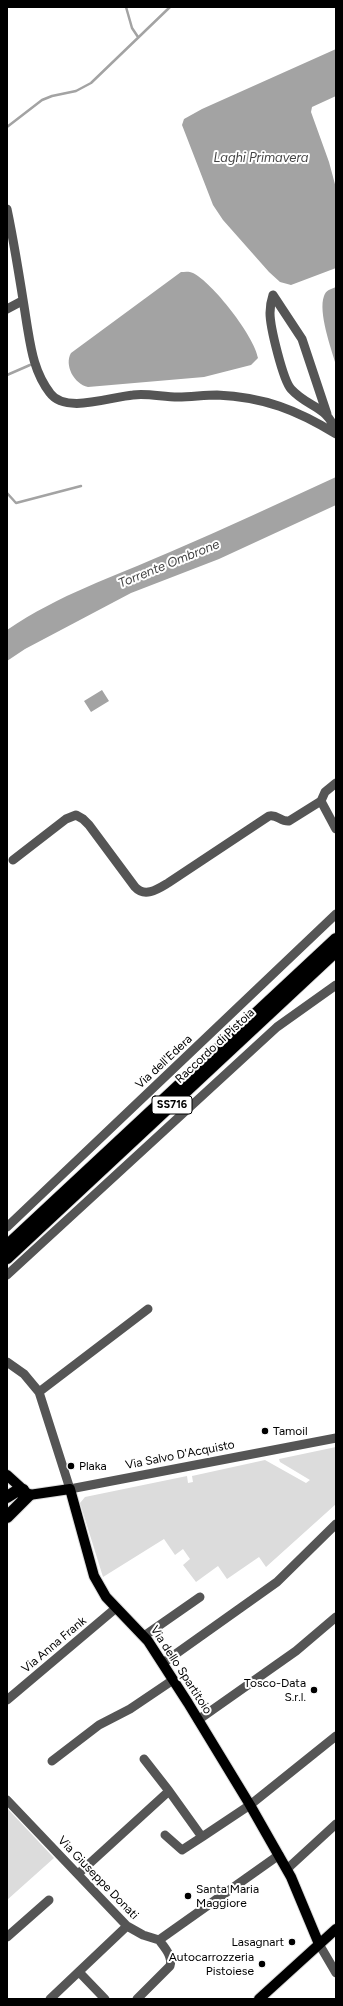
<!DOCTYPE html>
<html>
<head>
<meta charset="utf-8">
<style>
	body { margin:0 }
	#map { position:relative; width:343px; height:2006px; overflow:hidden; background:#fff; font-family:Figtree,sans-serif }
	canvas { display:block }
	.frame { position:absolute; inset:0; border:8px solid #000; pointer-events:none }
</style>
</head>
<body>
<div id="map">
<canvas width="343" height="2006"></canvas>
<div class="frame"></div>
</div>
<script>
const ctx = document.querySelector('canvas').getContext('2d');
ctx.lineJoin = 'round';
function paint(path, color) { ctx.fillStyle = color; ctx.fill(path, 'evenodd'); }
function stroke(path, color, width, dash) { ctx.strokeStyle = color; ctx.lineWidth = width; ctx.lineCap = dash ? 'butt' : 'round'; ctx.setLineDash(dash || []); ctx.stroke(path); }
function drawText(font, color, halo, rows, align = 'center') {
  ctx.font = font + ' Figtree,sans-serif'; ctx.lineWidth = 4; ctx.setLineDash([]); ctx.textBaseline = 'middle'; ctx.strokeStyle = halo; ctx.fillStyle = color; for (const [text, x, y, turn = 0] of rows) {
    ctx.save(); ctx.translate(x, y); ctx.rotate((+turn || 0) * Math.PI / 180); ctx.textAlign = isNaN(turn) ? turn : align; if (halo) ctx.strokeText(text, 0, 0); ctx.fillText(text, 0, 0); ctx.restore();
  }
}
paint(new Path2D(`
	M 336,1447 L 336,1504 L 266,1567 L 259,1557 L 227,1579 L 218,1566 L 196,1582 L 183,1565 L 190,1559 L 183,1549 L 175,1555 L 164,1539 L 103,1577 L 80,1503 L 85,1497 L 187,1476 L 188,1483 L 193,1482 L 192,1476 L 265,1460 L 306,1483 L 310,1480 L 280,1462 L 279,1459 Z
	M 7,1808 L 54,1858 L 7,1900 Z`), '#dcdcdc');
paint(new Path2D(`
	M 336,49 L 336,96 L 312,107 L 311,112 L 329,162 L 336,188 L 336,268 L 291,285 L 280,282 L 269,272 L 223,220 L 213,205 L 182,125 L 184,119 L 202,109 Z
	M 181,272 C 184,272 189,271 193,273 C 212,282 255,337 258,358 L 251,365 L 204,377 L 88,387 C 74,384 64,365 71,353 Z
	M 336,287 L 336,365 C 331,348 318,312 324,296 C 326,290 331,289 336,287 Z
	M 336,477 L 336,505 L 219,559 L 131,593 L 25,649 L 7,661 L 7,630 C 60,594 113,577 170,552 C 226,528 281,502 336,477 Z
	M 102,690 L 109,701 L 91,712 L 84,701 Z`), '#a3a3a3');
stroke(new Path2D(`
	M 126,7 L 132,28 L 138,37
	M 7,127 L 42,100 L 52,96 L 76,91 L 91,83 L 170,7
	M 7,375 L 30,365
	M 7,493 L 16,503 L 81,486`), '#a3a3a3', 2.5);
const major = new Path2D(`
	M 7,1475 L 29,1495 L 70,1489 L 94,1576 L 106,1597 L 148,1641 L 188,1703 L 250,1805 L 291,1877 L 319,1944
	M 259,1999 L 336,1929`);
const highway = new Path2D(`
	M 7,1246 L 336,939
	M 7,1258 L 336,951
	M 7,1497 L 15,1492 L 23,1490
	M 7,1517 L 29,1495`);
stroke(major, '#dbdbdb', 12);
stroke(highway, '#dbdbdb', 14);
stroke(new Path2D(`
	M 7,209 C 15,247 21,286 27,325 C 31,349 34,372 50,393 C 65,414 110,397 133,395 C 147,393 163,397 178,397 C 191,397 204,395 217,395 C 264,397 297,410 336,434
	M 273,295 C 271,301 270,307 270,313 C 270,327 283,380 291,389 C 308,408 327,405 336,432
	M 273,295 L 302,339 L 327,414
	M 7,309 L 22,301
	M 336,783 L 325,792 L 321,801 L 336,829
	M 13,860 L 66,819 L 76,815 L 83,819 L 89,825 L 135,887 C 145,898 158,889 168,883 L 269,816 C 277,814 281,822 289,821 L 321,801
	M 7,1227 L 336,914
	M 7,1275 L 277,1027 L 336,985
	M 7,1362 L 24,1374 L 39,1392 L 70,1489 L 336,1438
	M 39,1392 L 148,1309
	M 144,1636 L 200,1597
	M 163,1663 L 277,1582 L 336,1524
	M 7,1700 L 116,1608
	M 198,1720 L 296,1651 L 336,1617
	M 144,1759 L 169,1791
	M 52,1761 L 99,1725 L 130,1709 L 173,1680
	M 7,1800 L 127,1926 L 143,1935 L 159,1940 C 164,1947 173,1956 170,1966 L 137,1999
	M 165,1835 L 182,1850 L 202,1837
	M 287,1869 L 336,1824
	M 78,1874 L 169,1791 L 202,1837 L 250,1805 L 336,1736
	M 7,1937 L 49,1900
	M 159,1940 L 279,1855
	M 319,1944 L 336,1973
	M 79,1972 L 105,1999
	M 50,1999 L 127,1926`), '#555', 9);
stroke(major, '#000', 10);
stroke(highway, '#000', 12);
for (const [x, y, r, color] of [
	[265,1431,4,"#000"],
	[71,1466,4,"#000"],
	[314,1690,4,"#000"],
	[188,1896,4,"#000"],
	[292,1942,4,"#000"],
	[262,1964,4,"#000"]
]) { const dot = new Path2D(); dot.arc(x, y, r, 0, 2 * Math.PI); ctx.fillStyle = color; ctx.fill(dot); stroke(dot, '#fff', 1.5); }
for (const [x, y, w] of [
	[172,1105,40]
]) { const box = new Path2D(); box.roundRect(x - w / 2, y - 9, w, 18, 3); ctx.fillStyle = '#fff'; ctx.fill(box); stroke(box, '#000', 1); }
drawText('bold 11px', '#000', null, [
	["SS716",172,1105]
]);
drawText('12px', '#000', '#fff', [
	["Raccordo di Pistoia",215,1046,-43],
	["Via dell'Edera",164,1062,-43],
	["Via Salvo D'Acquisto",180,1455,-11],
	["Via Anna Frank",54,1645,-40],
	["Via dello Spartitoio",181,1670,57],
	["Via Giuseppe Donati",98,1878,46]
]);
drawText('12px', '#000', '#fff', [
	["Tamoil",273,1431],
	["Plaka",79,1466],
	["Tosco-Data",306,1683,"right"],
	["S.r.l.",306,1697,"right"],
	["Santa Maria",196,1889],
	["Maggiore",196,1903],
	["Lasagnart",284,1942,"right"],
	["Autocarrozzeria",254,1957,"right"],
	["Pistoiese",254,1971,"right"]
], 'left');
drawText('italic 13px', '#444', '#fff', [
	["Laghi Primavera",261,158],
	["Torrente Ombrone",169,564,-22]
]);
</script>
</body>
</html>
